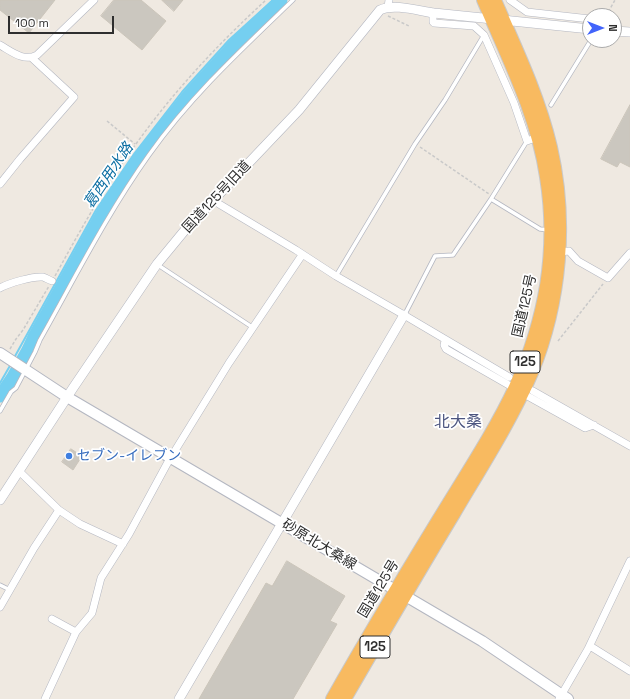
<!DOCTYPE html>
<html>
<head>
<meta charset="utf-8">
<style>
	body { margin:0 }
	#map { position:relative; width:630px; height:699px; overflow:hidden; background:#efe9e1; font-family:"Space Grotesk",sans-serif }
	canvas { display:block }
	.north { position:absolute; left:582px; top:8px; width:40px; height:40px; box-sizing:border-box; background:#fff; border:1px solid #ababab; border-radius:50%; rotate:90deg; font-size:11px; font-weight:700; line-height:16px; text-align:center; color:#2e2e2e }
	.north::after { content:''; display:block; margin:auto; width:14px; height:18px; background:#4264fb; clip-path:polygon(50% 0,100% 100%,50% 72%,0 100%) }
	.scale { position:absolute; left:8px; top:16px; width:106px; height:18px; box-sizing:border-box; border:2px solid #2e2e2e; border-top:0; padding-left:5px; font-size:12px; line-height:14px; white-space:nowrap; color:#2e2e2e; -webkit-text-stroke:3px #fff; paint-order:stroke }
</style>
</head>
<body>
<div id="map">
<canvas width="630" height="699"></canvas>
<div class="north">N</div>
<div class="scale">100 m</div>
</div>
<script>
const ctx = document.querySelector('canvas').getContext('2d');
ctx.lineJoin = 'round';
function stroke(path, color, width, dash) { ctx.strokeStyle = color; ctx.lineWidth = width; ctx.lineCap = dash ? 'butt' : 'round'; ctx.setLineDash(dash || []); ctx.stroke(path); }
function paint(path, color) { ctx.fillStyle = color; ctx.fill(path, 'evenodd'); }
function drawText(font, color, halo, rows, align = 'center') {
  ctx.font = font + ' "Space Grotesk","Noto Sans JP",sans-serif'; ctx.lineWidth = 3.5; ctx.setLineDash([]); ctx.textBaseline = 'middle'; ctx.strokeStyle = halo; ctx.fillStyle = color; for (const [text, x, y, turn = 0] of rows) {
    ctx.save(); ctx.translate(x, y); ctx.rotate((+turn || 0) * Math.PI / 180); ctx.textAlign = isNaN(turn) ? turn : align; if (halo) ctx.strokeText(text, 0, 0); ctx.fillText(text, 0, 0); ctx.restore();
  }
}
stroke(new Path2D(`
	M 14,358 L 96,210 L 134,154 L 182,92 L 229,40 L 273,0
	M 0,383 L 11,364`), '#75cff0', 2);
stroke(new Path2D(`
	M 0,396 L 13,377 L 28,350 L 34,337 L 103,212 L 144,151 L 188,96 L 234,45 L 281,0`), '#75cff0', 13);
const building = new Path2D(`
	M 0,0 L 55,0 L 29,33 L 0,10 Z
	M 114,0 L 141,0 L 166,21 L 142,50 L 101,16 Z
	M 162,0 L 183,0 L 174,11 Z
	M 630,105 L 630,167 L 620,162 L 617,167 L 601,159 Z
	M 71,449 L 82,456 L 73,470 L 62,462 Z
	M 287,561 L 345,596 L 330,621 L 337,624 L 293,699 L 199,699 L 266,583 L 272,586 Z`);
paint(building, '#cbc7bf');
stroke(building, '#cbc5ba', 1);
const service = new Path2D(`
	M 551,105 L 591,40
	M 491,199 L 540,229 L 549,230
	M 158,265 L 252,327
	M 336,276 L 415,144 L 445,100 L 484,35
	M 405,314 L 435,256 L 453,255 L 491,199 L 527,141
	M 0,411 L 11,392 L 16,388 L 35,352 L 40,340 C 75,278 107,214 149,155 C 191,96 241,50 293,0
	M 0,585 L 10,590`);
const minor = new Path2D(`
	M 510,0 L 527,12 L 590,19
	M 388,7 L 389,0
	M 433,13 L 433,22 L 434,23 L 474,26 L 484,35 L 514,103 L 527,141 L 538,137
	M 0,45 C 12,52 24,62 37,55 L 94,0
	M 0,184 L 20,159 L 74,97 L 32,58
	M 214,199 L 219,204 L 296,250 L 336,276 L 404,315 L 509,377
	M 559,252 L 569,251 L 578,261 L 608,278 L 630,253
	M 0,288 C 9,283 33,276 43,277 C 46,278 49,280 52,281
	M 445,341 L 444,345 L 446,349 L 514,388
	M 533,391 L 630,446
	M 522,393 L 585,428 L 594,425
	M 19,471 L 59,510 L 80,524 L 123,544
	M 0,607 L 34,548 L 59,510
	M 52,619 L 76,632
	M 590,646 L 630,671
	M 45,699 L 76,632 L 92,613 L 101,578 L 129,534 L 168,462 L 229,363 L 302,255
	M 559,699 L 588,649 L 630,561`);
const tertiary = new Path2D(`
	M 614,31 L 630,32
	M 0,500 L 73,388 L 157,264 L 185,230 L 299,110 L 380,10 C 394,3 419,11 434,13 C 486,18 538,24 590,29
	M 179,699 L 404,315`);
const secondary = new Path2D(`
	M 0,353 L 67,397 L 482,641 L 568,699`);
const trunk = new Path2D(`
	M 332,699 C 366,639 402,579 438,520 C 464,477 494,432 515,387 C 545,319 558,251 546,177 C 537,115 507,57 483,0
	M 345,699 C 381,637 417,575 454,514 C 481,468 511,422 532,373 C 561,302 568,221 551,147 C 539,96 516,48 495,0`);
stroke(service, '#b4b7c1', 5);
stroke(minor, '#b4b7c1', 8);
stroke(tertiary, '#b4b7c1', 10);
stroke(secondary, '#b4b7c1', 12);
stroke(trunk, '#c9c9c9', 14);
stroke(new Path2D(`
	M 388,16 L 409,26
	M 606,16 L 615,0
	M 107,121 L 135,144
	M 420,147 L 489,194
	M 55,276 C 80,231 105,185 136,144 C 174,91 218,44 266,0
	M 558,341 L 603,284
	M 10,349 L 16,339 L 23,330 L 49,286`), '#c9c9c9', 1.5, [3, 2]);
stroke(service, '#fff', 3.5);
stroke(minor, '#fff', 7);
stroke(tertiary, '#fff', 9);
stroke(secondary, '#fff', 10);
stroke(trunk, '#f8ba60', 12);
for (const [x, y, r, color] of [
	[69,456,4,"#3f7fe0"]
]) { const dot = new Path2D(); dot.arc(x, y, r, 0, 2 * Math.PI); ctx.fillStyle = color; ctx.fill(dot); stroke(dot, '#fff', 1.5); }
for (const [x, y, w] of [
	[525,362,30],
	[375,647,30]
]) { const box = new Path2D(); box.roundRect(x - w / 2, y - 11, w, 22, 3); ctx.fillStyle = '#fff'; ctx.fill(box); stroke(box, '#2e2e2e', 1); }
drawText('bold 13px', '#2e2e2e', null, [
	["125",525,362],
	["125",375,647]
]);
drawText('14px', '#2e2e2e', '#fff', [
	["国道125号旧道",217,197,-47],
	["国道125号",525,306,-77],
	["砂原北大桑線",319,545,31],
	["国道125号",379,589,-59]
]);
drawText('14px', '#366cbe', '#fff', [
	["セブン-イレブン",77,456]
], 'left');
drawText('italic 15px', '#0d6fa3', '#fff', [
	["葛西用水路",109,176,-56]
]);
drawText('16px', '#4d5680', '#fff', [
	["北大桑",458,423]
]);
</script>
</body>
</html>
